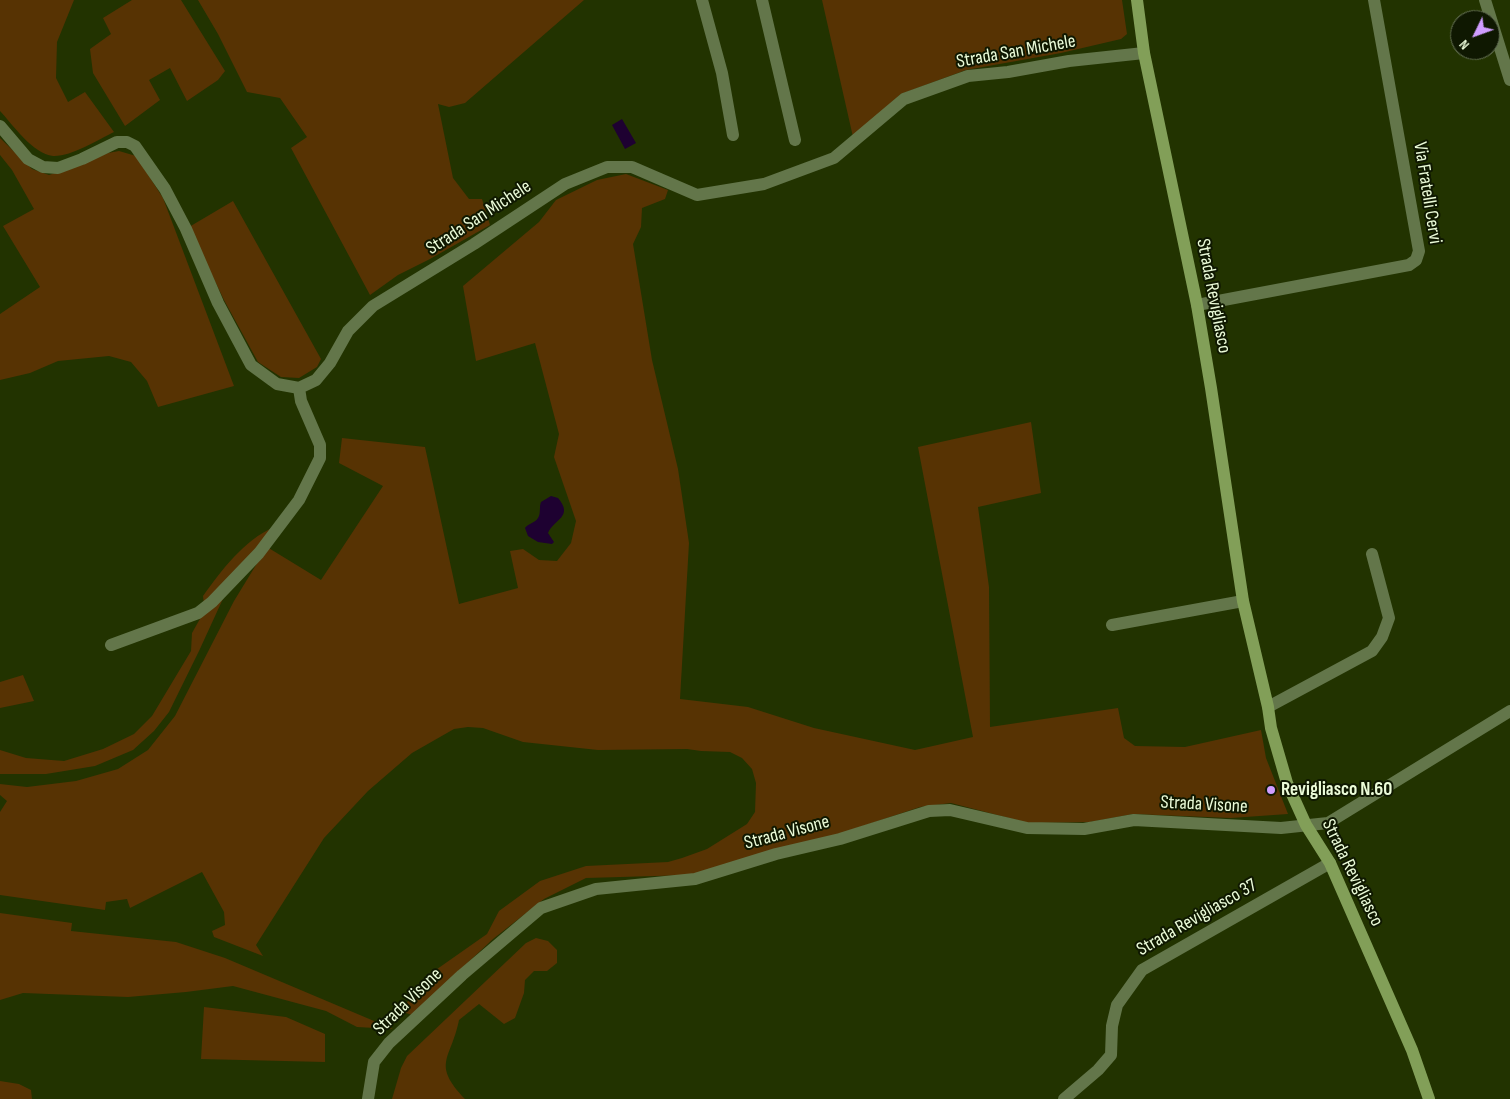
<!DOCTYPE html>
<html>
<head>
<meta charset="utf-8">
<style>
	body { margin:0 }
	#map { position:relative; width:1510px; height:1099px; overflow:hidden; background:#230; font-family:"Sofia Sans Condensed",sans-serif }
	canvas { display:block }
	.north { position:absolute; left:1450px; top:10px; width:50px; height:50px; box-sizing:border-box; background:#0f1801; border:1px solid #677357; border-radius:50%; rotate:228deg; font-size:14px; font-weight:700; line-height:20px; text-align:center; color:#ebfbd8 }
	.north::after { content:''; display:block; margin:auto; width:18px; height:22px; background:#d09dff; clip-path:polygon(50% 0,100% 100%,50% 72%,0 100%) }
</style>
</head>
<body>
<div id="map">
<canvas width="1510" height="1099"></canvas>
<div class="north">N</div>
</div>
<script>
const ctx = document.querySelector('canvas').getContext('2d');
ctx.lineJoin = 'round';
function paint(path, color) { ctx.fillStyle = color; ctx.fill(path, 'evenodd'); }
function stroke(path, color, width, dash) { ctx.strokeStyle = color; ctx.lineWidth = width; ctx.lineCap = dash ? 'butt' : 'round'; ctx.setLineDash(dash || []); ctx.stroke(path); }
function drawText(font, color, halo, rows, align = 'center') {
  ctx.font = font + ' "Sofia Sans Condensed",sans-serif'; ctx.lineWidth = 4; ctx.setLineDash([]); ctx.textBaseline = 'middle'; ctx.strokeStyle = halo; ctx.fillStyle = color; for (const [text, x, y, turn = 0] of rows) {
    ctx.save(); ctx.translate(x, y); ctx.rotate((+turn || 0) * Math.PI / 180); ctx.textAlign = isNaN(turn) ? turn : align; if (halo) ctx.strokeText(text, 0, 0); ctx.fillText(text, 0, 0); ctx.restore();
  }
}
paint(new Path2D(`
	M 0,0 L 74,0 L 57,42 L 56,78 L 68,102 L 85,92 L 114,132 C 98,140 70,157 53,156 C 33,154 13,125 0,111 Z
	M 132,0 L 181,0 L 225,71 L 218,80 L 187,101 L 170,68 L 149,80 L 160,100 L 125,126 L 93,73 L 90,49 L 111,34 L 103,18 Z
	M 198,0 L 584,0 L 465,103 L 449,107 L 438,104 L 453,178 L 469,199 L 482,199 L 490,225 L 430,259 L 398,275 L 370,295 L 291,148 L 307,137 L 280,98 L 247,92 L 218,34 Z
	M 822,0 L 1122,0 L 1127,34 L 1121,39 L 1061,53 L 966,70 L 901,94 L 853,137 Z
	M 0,138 L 32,169 L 49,175 L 73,167 L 108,153 L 119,151 L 136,156 L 163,198 L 234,386 L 158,407 L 147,381 L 131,362 L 109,356 L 58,361 L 30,373 L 0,380 L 0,314 L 40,287 L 3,226 L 34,209 L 12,170 L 0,155 Z
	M 626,174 L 668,190 L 665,199 L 642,208 L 641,227 L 633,244 L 652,360 L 678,469 L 689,543 L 680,699 L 748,707 L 814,728 L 915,750 L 973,737 L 918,447 L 1031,422 L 1041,493 L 978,507 L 989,587 L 990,727 L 1118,708 L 1124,738 L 1135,746 L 1185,747 L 1261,730 L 1266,758 L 1288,814 L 1231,818 L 1133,814 L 1090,822 L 1028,823 L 951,803 L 920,807 L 833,836 L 690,875 L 586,878 L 544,899 L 493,939 L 412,1015 L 400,1011 L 430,974 L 487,934 L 499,911 L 540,881 L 586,866 L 668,862 L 682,858 L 707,849 L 747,824 L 755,812 L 756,783 L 752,769 L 742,758 L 730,752 L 701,751 L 687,749 L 598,750 L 523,742 L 483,728 L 468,727 L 454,729 L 412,753 L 368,791 L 324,838 L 256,945 L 263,956 L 214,937 L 212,931 L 225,925 L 224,912 L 202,872 L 130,908 L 127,899 L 106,902 L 105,910 L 0,895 L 0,812 L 7,801 L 0,795 L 0,784 L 27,787 L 76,781 L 118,769 L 148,750 L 175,716 L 234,601 L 267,547 L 321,580 L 383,486 L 339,463 L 342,438 L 425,447 L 459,604 L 518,588 L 510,551 L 523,549 L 539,560 L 557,561 L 571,543 L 576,521 L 554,457 L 559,434 L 535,343 L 476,361 L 463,286 L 539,222 L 556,200 L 597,180 Z
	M 233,201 L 321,359 L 317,367 L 299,378 L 281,377 L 258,362 L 224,300 L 189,227 Z
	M 274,527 L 257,550 L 204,604 L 203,596 C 221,571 244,540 274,527 Z
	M 227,590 L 199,651 L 169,712 L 154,731 L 133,750 L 95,766 L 46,774 L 0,774 L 0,750 L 26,758 L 64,761 L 103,749 L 134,734 L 152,716 L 191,651 L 192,633 L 201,617 Z
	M 23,675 L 34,701 L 0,708 L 0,682 Z
	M 0,913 L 72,923 L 71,931 L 176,942 L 225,958 L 393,1029 L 357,1027 L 326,1011 L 233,986 L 186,992 L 128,997 L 23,993 L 0,1000 Z
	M 536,938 L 548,941 L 557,950 L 557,963 L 547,971 L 534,971 L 525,980 L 524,993 L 515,1018 L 504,1024 L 479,1004 L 459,1020 C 451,1060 431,1063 465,1099 L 392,1099 L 401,1068 L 407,1056 L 526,943 Z
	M 204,1007 L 286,1017 L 325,1034 L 325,1062 L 201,1059 Z
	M 0,1081 L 19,1084 L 31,1090 L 32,1099 L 0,1099 Z`), '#573303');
paint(new Path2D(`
	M 622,119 L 636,143 L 625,149 L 612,125 Z
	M 551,496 L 558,498 C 574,517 554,519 548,533 L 554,542 L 552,544 L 538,542 L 528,536 L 525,528 C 529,523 535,523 538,518 C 541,514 539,507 541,502 Z`), '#1e0131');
stroke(new Path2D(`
	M 702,0 L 722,73 L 733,135
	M 762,0 L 795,140
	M 1485,0 L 1510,80
	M 0,126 L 28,159 L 43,167 L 58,168 L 82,159 L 117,142 L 127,142 L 135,146 L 165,189 L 186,229 L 218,303 L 251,365 L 277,384 L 299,388 L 316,380 L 330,363 L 348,331 L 373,306 L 474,244 L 565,184 L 607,167 L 632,167 L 697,195 L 764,184 L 834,158 L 904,99 L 968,76 L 1008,72 L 1069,61 L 1144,53
	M 1197,305 L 1409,265 L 1416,260 L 1419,251 L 1374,0
	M 1112,625 L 1243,601
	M 111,645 L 198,613 L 212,602 L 259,553 L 299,500 L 320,458 L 320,445 L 301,401 L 299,388
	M 1268,707 L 1372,651 L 1382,637 L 1389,618 L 1372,554
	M 368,1099 L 374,1062 L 389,1043 L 462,975 L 541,908 L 596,889 L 695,879 L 776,854 L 840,839 L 929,811 L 950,810 L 1027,828 L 1084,829 L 1134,820 L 1281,828 L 1328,823 L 1510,711
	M 1064,1099 L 1098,1070 L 1111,1055 L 1112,1026 L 1117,1005 L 1142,970 L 1330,863`), '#63764a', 12);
stroke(new Path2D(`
	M 1137,0 L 1144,53 L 1197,305 L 1211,388 L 1243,601 L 1268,707 L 1271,728 L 1287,783 L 1306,825 L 1330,863 L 1412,1050 L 1429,1099`), '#829f58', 12);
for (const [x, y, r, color] of [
	[1271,790,5,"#d09dff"]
]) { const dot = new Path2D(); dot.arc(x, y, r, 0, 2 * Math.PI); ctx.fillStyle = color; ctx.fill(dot); stroke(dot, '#0f1801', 2); }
drawText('19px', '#ebfbd8', '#0f1801', [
	["Strada San Michele",1016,52,-10],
	["Via Fratelli Cervi",1427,193,81],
	["Strada San Michele",479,218,-33],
	["Strada Revigliasco",1213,296,79],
	["Strada Visone",1204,805,3],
	["Strada Visone",787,833,-15],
	["Strada Revigliasco",1352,873,64],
	["Strada Revigliasco 37",1197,918,-30],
	["Strada Visone",408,1002,-44]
]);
drawText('bold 19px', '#ebfbd8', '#0f1801', [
	["Revigliasco N.60",1281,790]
], 'left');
</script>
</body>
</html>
